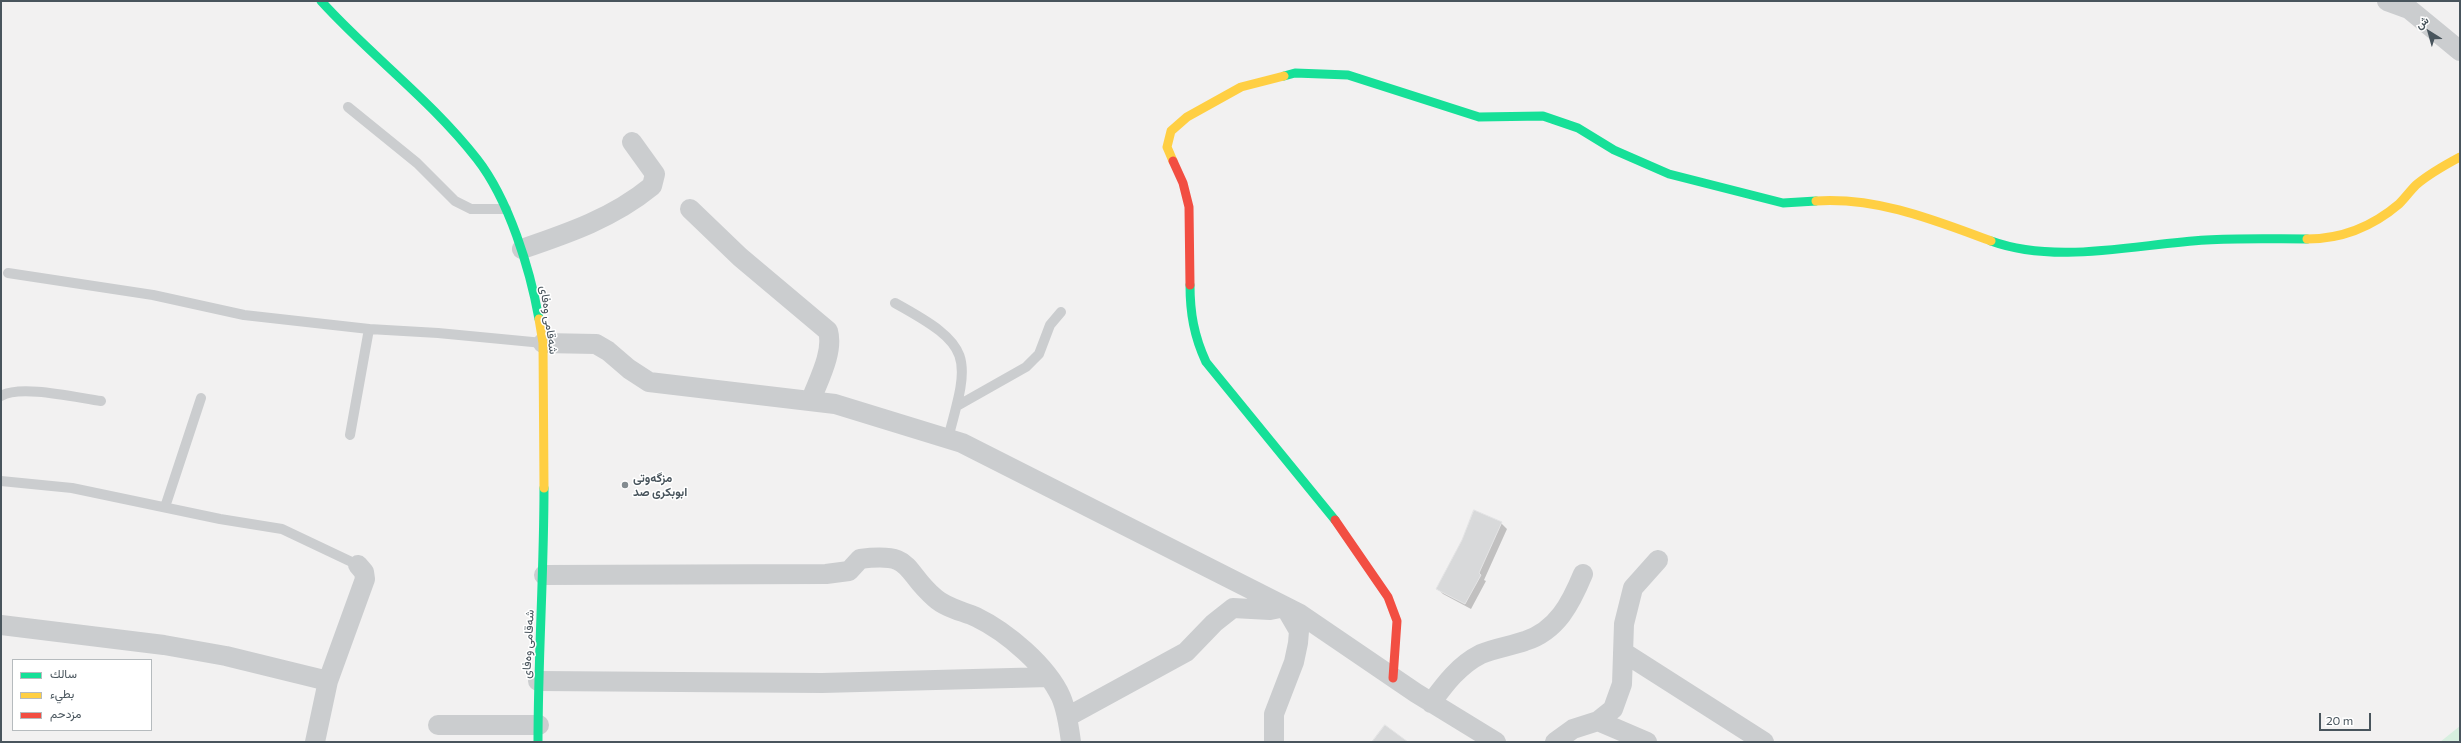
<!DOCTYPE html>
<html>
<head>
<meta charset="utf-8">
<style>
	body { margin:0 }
	#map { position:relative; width:2461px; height:743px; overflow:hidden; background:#f2f1f1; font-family:Commissioner,Vazirmatn,sans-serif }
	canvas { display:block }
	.frame { position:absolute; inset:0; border:2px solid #49555d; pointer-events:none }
	.legend { position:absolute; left:12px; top:659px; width:140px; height:72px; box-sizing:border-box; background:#fff; border:1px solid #b6bbbe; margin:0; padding:5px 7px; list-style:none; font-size:12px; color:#49555d }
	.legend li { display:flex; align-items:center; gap:8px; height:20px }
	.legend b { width:20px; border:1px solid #b6bbbe }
	.north { position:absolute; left:2409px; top:12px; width:40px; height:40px; -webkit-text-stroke:3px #fff; paint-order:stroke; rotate:323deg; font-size:11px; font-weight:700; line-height:16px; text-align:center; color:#49555d }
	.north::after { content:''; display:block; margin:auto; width:14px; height:18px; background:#49555d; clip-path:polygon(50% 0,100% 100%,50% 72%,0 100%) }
	.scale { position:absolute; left:2319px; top:713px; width:52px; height:18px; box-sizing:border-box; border:2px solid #49555d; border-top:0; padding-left:5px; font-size:12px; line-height:14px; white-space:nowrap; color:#49555d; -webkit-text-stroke:3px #fff; paint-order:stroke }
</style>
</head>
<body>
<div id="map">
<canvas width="2461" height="743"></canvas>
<div class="frame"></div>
<ul class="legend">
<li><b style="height:5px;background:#16e098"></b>سالك</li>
<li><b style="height:5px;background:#ffcf43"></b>بطيء</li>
<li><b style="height:5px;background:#f24e42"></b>مزدحم</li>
</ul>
<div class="north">ش</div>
<div class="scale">20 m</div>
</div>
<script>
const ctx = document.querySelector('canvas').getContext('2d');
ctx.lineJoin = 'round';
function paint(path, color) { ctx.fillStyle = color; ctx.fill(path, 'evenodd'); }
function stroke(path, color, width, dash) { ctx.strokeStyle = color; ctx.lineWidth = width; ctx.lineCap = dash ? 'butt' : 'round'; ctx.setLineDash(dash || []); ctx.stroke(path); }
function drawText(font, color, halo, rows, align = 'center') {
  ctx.font = font + ' Commissioner,Vazirmatn,sans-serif'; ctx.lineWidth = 3; ctx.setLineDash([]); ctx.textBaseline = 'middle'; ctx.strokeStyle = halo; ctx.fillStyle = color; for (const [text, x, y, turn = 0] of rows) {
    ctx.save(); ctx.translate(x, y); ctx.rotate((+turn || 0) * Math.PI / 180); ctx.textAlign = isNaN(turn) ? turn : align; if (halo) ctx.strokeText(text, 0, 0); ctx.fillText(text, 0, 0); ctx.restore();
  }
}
paint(new Path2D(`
	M 2460,726 L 2460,742 L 2440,742 Z`), '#d7efdf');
paint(new Path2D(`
	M 1501,523 L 1507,529 L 1484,580 L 1486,581 L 1471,609 L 1443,594 L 1437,588 Z`), '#0003');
const building = new Path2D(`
	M 1474,510 L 1502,522 L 1479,573 L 1481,575 L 1465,604 L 1436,589 L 1462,540 Z
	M 1385,725 L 1408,742 L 1372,742 Z`);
paint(building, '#d8d9da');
stroke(building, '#e3e3e4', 1);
stroke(new Path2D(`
	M 348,107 L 417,163 L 455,201 L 471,209 L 506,209
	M 8,273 L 153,295 L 244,315 L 369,329 L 438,333 L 543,343
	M 895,303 C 973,346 971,355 948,438
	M 1,396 C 20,384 78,398 101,401
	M 957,406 L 1026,367 L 1039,354 L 1050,325 L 1061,312
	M 350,435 L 369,329
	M 1,481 L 72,488 L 220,519 L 282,529 L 358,565
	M 165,507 L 201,398`), '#cbcdcf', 10);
stroke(new Path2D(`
	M 2387,1 L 2409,9 L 2460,51
	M 690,209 L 740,257 L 828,331 C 834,352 818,381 811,400
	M 522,249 C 569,233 613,218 652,186 L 655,174 L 632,142
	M 543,343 L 596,344 L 608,351 L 629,369 L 649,382 L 835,404 L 962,443 L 1300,614 L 1416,693 L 1496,742
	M 544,575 L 826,574 L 849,571 L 860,559 C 915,552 902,570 935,598 C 946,608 962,611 976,617 C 1007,632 1047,666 1061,697 C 1067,711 1069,727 1071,742
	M 1,625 L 164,645 L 226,656 L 328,681
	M 1623,652 L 1764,742
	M 538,681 L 822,683 L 1049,677
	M 1431,703 C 1445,684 1459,665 1481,654 C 1495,648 1511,646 1525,641 C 1557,631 1571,603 1583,574
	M 1067,717 L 1186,652 L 1214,623 L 1233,608 L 1270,610 L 1285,607 L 1299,631 L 1298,643 L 1294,662 L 1274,714 L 1274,742
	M 1598,721 L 1647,742
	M 438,725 L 539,725
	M 315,742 L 328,681 L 365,579 L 364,572 L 358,565
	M 1555,742 L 1573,729 L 1598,721 L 1613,709 L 1622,684 L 1624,624 L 1633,588 L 1658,560`), '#cbcdcf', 20);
stroke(new Path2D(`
	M 321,1 C 371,56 431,100 477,159 C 509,200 530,269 539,319
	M 1284,76 L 1295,73 L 1348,75 L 1479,117 L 1543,116 L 1578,128 L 1614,150 L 1669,174 L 1783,203 L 1816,201
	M 1991,241 C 2057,265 2137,244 2206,240 C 2239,238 2273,239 2307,239
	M 1190,285 C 1190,313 1194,336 1206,362 L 1335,520
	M 538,742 C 538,657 544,573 544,488`), '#16e098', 9);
stroke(new Path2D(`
	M 1173,161 L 1167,147 L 1171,131 L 1187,117 L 1241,87 L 1284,76
	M 1816,201 C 1878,197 1934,220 1991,241
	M 2307,239 C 2342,239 2372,227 2399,204 C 2405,198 2410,191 2416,185 C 2429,174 2445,165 2460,157
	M 539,319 L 543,343 L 544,488`), '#ffcf43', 9);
stroke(new Path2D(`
	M 1173,161 L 1183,183 L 1189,207 L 1190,285
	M 1335,520 L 1388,597 L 1397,621 L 1393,678`), '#f24e42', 9);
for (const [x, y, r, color] of [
	[625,485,4,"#848c91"]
]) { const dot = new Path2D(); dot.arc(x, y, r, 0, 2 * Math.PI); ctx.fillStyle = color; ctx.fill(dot); stroke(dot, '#fff', 1.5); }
drawText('12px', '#49555d', '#fff', [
	["شەقامی وەفای",549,320,82],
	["شەقامی وەفای",528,644,-87]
]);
drawText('bold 12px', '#49555d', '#fff', [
	["مزگەوتی",633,478],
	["ابوبکری صد",633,492]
], 'left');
</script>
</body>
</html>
